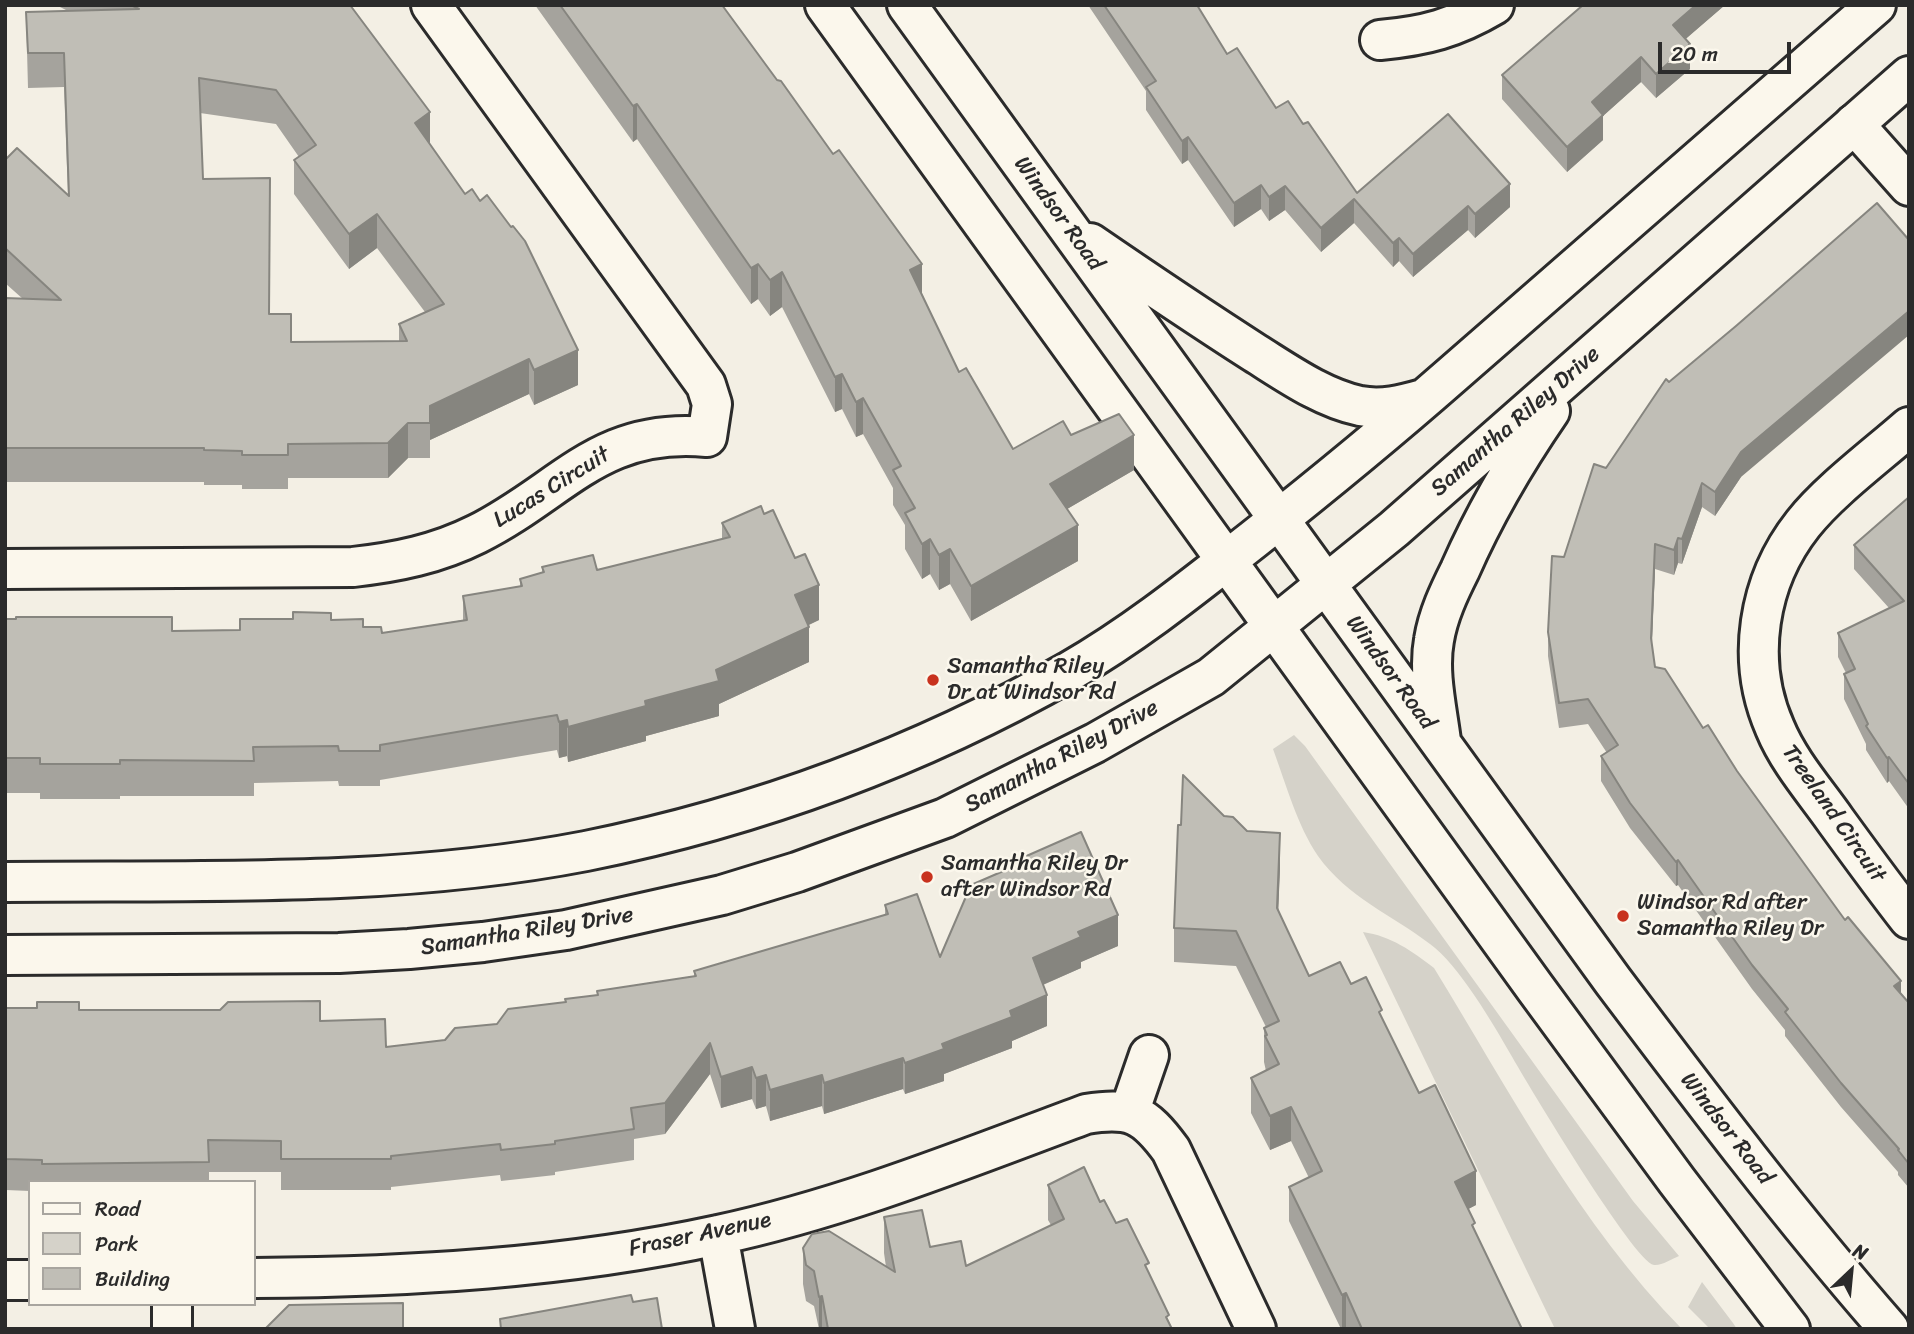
<!DOCTYPE html>
<html>
<head>
<meta charset="utf-8">
<style>
	body { margin:0 }
	#map { position:relative; width:1914px; height:1334px; overflow:hidden; background:#f3efe4; font-family:Sriracha,sans-serif }
	canvas { display:block }
	.frame { position:absolute; inset:0; border:7px solid #2b2b2b; pointer-events:none }
	.legend { position:absolute; left:28px; top:1180px; width:228px; height:126px; box-sizing:border-box; background:#fbf7ec; border:2px solid #a8a59f; margin:0; padding:9px 12px; list-style:none; font-size:21px; color:#2b2b2b }
	.legend li { display:flex; align-items:center; gap:14px; height:35px }
	.legend b { width:35px; border:2px solid #a8a59f }
	.north { position:absolute; left:1816px; top:1236px; width:70px; height:70px; -webkit-text-stroke:5px #fbf7ec; paint-order:stroke; rotate:26deg; font-size:19px; font-weight:700; line-height:28px; text-align:center; color:#2b2b2b }
	.north::after { content:''; display:block; margin:auto; width:24px; height:32px; background:#2b2b2b; clip-path:polygon(50% 0,100% 100%,50% 72%,0 100%) }
	.scale { position:absolute; left:1658px; top:42px; width:133px; height:32px; box-sizing:border-box; border:4px solid #2b2b2b; border-top:0; padding-left:9px; font-size:21px; line-height:24px; white-space:nowrap; color:#2b2b2b; -webkit-text-stroke:5px #fbf7ec; paint-order:stroke }
</style>
</head>
<body>
<div id="map">
<canvas width="1914" height="1334"></canvas>
<div class="frame"></div>
<ul class="legend">
<li><b style="height:9px;background:#fbf7ec"></b>Road</li>
<li><b style="height:19px;background:#d5d2c9"></b>Park</li>
<li><b style="height:19px;background:#c0beb6"></b>Building</li>
</ul>
<div class="north">N</div>
<div class="scale">20 m</div>
</div>
<script>
const ctx = document.querySelector('canvas').getContext('2d');
ctx.lineJoin = 'round';
function paint(path, color) { ctx.fillStyle = color; ctx.fill(path, 'evenodd'); }
function stroke(path, color, width, dash) { ctx.strokeStyle = color; ctx.lineWidth = width; ctx.lineCap = dash ? 'butt' : 'round'; ctx.setLineDash(dash || []); ctx.stroke(path); }
function drawText(font, color, halo, rows, align = 'center') {
  ctx.font = font + ' Sriracha,sans-serif'; ctx.lineWidth = 5; ctx.setLineDash([]); ctx.textBaseline = 'middle'; ctx.strokeStyle = halo; ctx.fillStyle = color; for (const [text, x, y, turn = 0] of rows) {
    ctx.save(); ctx.translate(x, y); ctx.rotate((+turn || 0) * Math.PI / 180); ctx.textAlign = isNaN(turn) ? turn : align; if (halo) ctx.strokeText(text, 0, 0); ctx.fillText(text, 0, 0); ctx.restore();
  }
}
paint(new Path2D(`
	M 1294,735 L 1305,746 L 1633,1201 L 1679,1256 C 1672,1259 1661,1266 1654,1265 C 1634,1262 1527,1083 1511,1055 C 1494,1025 1458,964 1430,944 C 1392,915 1347,897 1318,856 C 1297,825 1286,784 1273,749 Z
	M 1363,932 C 1391,936 1412,951 1434,968 C 1510,1092 1579,1224 1682,1329 L 1555,1329 Z
	M 1702,1282 L 1733,1323 L 1737,1329 L 1710,1329 L 1688,1307 Z`), '#d5d2c9');
const minor = new Path2D(`
	M 1380,40 C 1425,36 1455,28 1494,5
	M 1854,124 L 1909,186
	M 1909,427 C 1876,456 1829,491 1803,524 C 1758,581 1745,660 1775,728 C 1789,762 1815,791 1836,821 C 1860,854 1884,887 1909,919
	M 5,569 L 353,567 C 397,562 437,554 477,534 C 563,491 599,427 707,437 L 712,404 L 706,385 L 431,5
	M 1129,1113 L 1149,1055
	M 718,1235 L 735,1329
	M 254,1278 C 409,1277 566,1268 718,1235 C 844,1208 965,1159 1086,1114 C 1130,1107 1144,1113 1171,1150 L 1256,1329
	M 5,1280 L 30,1280
	M 172,1304 L 172,1329`);
const major = new Path2D(`
	M 825,5 L 1536,989 L 1677,1181 L 1790,1329
	M 907,5 L 1613,981 C 1702,1099 1791,1217 1889,1329
	M 1090,243 C 1144,280 1199,317 1255,353 C 1287,373 1322,398 1360,406 C 1382,410 1402,405 1423,399
	M 1441,741 C 1437,709 1428,672 1434,640 C 1438,615 1449,592 1460,570 C 1485,513 1515,462 1550,411
	M 5,882 C 199,880 395,888 586,851 C 755,817 920,756 1070,671 C 1136,633 1194,586 1254,539 C 1321,486 1388,431 1453,374 C 1594,252 1735,129 1876,5
	M 5,955 L 339,953 L 409,949 L 483,942 L 566,930 L 722,895 L 797,872 L 945,818 L 1095,743 L 1211,677 L 1394,529 L 1909,76`);
stroke(minor, '#2b2b2b', 44);
stroke(major, '#2b2b2b', 44);
stroke(minor, '#fbf7ec', 38);
stroke(major, '#fbf7ec', 38);
paint(new Path2D(`
	M 56,5 L 350,5 L 430,144 L 578,385 L 534,405 L 529,394 L 430,440 L 430,458 L 408,458 L 388,478 L 288,478 L 288,489 L 242,489 L 242,485 L 204,485 L 204,482 L 5,482 L 5,298 L 23,299 L 5,283 L 5,160 L 68,195 L 64,87 L 28,88 L 26,12 L 68,11 ZM 200,113 L 276,124 L 299,157 L 294,160 L 294,194 L 349,269 L 377,248 L 425,312 L 399,324 L 399,341 L 291,342 L 269,314 L 203,179 Z
	M 535,5 L 722,5 L 922,294 L 959,372 L 1013,449 L 1071,435 L 1134,470 L 1067,509 L 1078,561 L 971,621 L 950,584 L 939,590 L 930,574 L 922,579 L 905,549 L 905,525 L 893,505 L 893,488 L 863,434 L 856,437 L 842,409 L 835,412 L 782,307 L 770,316 L 758,299 L 751,304 L 637,139 L 633,142 Z
	M 1088,5 L 1197,5 L 1227,54 L 1276,108 L 1303,124 L 1357,193 L 1510,207 L 1475,238 L 1468,230 L 1413,277 L 1399,261 L 1393,267 L 1354,223 L 1321,252 L 1285,210 L 1269,221 L 1261,209 L 1234,227 L 1188,160 L 1182,164 L 1146,110 L 1146,91 Z
	M 1725,5 L 1685,39 L 1690,69 L 1656,98 L 1641,82 L 1603,116 L 1603,140 L 1567,172 L 1502,99 L 1502,75 Z
	M 1606,468 L 1741,477 L 1715,516 L 1702,507 L 1682,564 L 1678,563 L 1674,575 L 1655,569 L 1652,644 L 1655,667 L 1737,771 L 1845,920 L 1909,1003 L 1909,1188 L 1898,1175 L 1898,1172 L 1841,1107 L 1785,1036 L 1785,1030 L 1752,989 L 1678,885 L 1676,886 L 1630,828 L 1601,781 L 1601,756 L 1607,753 L 1588,724 L 1559,728 L 1548,656 L 1548,632 L 1564,557 Z
	M 1909,497 L 1909,809 L 1889,781 L 1887,783 L 1866,750 L 1866,744 L 1844,699 L 1844,674 L 1846,673 L 1838,657 L 1838,633 L 1889,608 L 1854,569 L 1854,545 Z
	M 764,514 L 819,620 L 809,625 L 809,662 L 719,704 L 719,716 L 646,736 L 646,741 L 568,762 L 567,756 L 559,758 L 557,750 L 380,780 L 380,786 L 339,786 L 338,781 L 254,783 L 254,796 L 120,796 L 120,799 L 40,799 L 40,793 L 5,793 L 5,619 L 172,631 L 240,630 L 331,620 L 363,627 L 382,633 L 463,620 L 463,596 L 520,586 L 520,579 L 542,573 L 542,567 L 597,570 L 722,539 L 722,523 Z
	M 1224,816 L 1280,867 L 1278,911 L 1309,976 L 1351,984 L 1382,1018 L 1419,1093 L 1476,1205 L 1468,1209 L 1475,1231 L 1522,1329 L 1347,1329 L 1346,1328 L 1341,1329 L 1289,1221 L 1289,1187 L 1309,1178 L 1291,1141 L 1270,1150 L 1251,1113 L 1251,1078 L 1266,1071 L 1264,1062 L 1264,1028 L 1266,1027 L 1236,966 L 1174,962 L 1174,928 L 1181,825 Z
	M 1006,865 L 1118,946 L 1081,962 L 1081,968 L 1043,985 L 1047,1026 L 1012,1041 L 1012,1048 L 944,1074 L 944,1081 L 905,1094 L 903,1089 L 824,1114 L 822,1106 L 770,1121 L 766,1106 L 756,1109 L 752,1099 L 721,1108 L 710,1074 L 665,1134 L 634,1139 L 634,1160 L 555,1172 L 555,1175 L 501,1181 L 500,1175 L 391,1187 L 391,1190 L 281,1190 L 281,1172 L 209,1172 L 209,1182 L 30,1182 L 30,1191 L 6,1190 L 5,1008 L 79,1010 L 320,1021 L 386,1047 L 445,1040 L 565,1002 L 597,995 L 597,991 L 694,976 L 694,971 L 885,915 L 885,905 L 940,957 L 1006,870 Z
	M 1048,1185 L 1100,1202 L 1116,1223 L 1149,1272 L 1172,1329 L 819,1329 L 814,1306 L 806,1301 L 803,1284 L 803,1248 L 886,1267 L 884,1253 L 884,1217 L 930,1247 L 966,1266 L 1051,1225 L 1048,1220 Z`), '#a5a39d');
paint(new Path2D(`
	M 1696,5 L 1725,5 L 1673,50 L 1673,25 Z
	M 1690,44 L 1690,69 L 1656,98 L 1656,74 Z
	M 1641,57 L 1641,82 L 1603,116 L 1603,140 L 1567,172 L 1567,147 L 1592,102 Z
	M 637,104 L 637,139 L 633,142 L 633,106 Z
	M 430,112 L 430,146 L 415,123 Z
	M 1188,137 L 1188,160 L 1182,164 L 1182,141 Z
	M 1510,184 L 1510,207 L 1475,238 L 1475,214 Z
	M 1261,185 L 1261,209 L 1234,227 L 1234,203 Z
	M 1285,186 L 1285,210 L 1269,221 L 1269,197 Z
	M 1354,199 L 1354,223 L 1321,252 L 1321,228 Z
	M 1468,206 L 1468,230 L 1413,277 L 1413,254 Z
	M 377,214 L 377,248 L 349,269 L 349,234 Z
	M 1399,238 L 1399,261 L 1393,267 L 1393,243 Z
	M 758,264 L 758,299 L 751,304 L 751,268 Z
	M 922,264 L 922,300 L 910,270 Z
	M 782,272 L 782,307 L 770,316 L 770,280 Z
	M 1909,311 L 1909,335 L 1741,477 L 1715,516 L 1715,492 L 1741,452 Z
	M 578,350 L 578,385 L 534,405 L 534,370 Z
	M 529,359 L 529,394 L 430,440 L 430,458 L 430,406 Z
	M 842,374 L 842,409 L 835,412 L 835,377 Z
	M 863,398 L 863,434 L 856,437 L 856,402 Z
	M 408,423 L 408,458 L 388,478 L 388,443 Z
	M 1134,435 L 1134,470 L 1050,519 L 1050,484 Z
	M 1702,483 L 1702,507 L 1682,564 L 1682,539 Z
	M 1078,525 L 1078,561 L 971,621 L 971,586 Z
	M 1678,538 L 1678,563 L 1674,575 L 1674,550 Z
	M 930,539 L 930,574 L 922,579 L 922,544 Z
	M 1655,544 L 1655,569 L 1651,663 L 1651,638 Z
	M 950,549 L 950,584 L 939,590 L 939,555 Z
	M 819,585 L 819,620 L 795,631 L 795,595 Z
	M 809,627 L 809,662 L 719,704 L 719,716 L 646,736 L 646,741 L 568,762 L 568,727 L 645,701 Z
	M 567,720 L 567,756 L 559,758 L 559,722 Z
	M 1889,757 L 1889,781 L 1887,783 L 1887,758 Z
	M 1280,833 L 1280,867 L 1277,942 L 1277,908 Z
	M 1678,860 L 1678,885 L 1676,886 L 1676,862 Z
	M 1118,915 L 1118,946 L 1081,962 L 1081,968 L 1033,989 L 1033,958 L 1078,932 Z
	M 1901,981 L 1901,1006 L 1894,986 Z
	M 1047,995 L 1047,1026 L 1012,1041 L 1012,1048 L 944,1074 L 944,1081 L 905,1094 L 905,1063 L 1010,1011 Z
	M 710,1043 L 710,1074 L 665,1134 L 665,1103 Z
	M 903,1058 L 903,1089 L 824,1114 L 824,1083 Z
	M 752,1067 L 752,1099 L 721,1108 L 721,1077 Z
	M 766,1075 L 766,1106 L 756,1109 L 756,1078 Z
	M 822,1075 L 822,1106 L 770,1121 L 770,1090 Z
	M 1291,1107 L 1291,1141 L 1270,1150 L 1270,1116 Z
	M 1476,1171 L 1476,1205 L 1455,1216 L 1455,1182 Z
	M 1346,1293 L 1346,1328 L 1342,1329 L 1342,1295 Z
	M 822,1296 L 822,1329 L 819,1329 L 819,1297 Z`), '#86857f');
const building = new Path2D(`
	M 131,5 L 350,5 L 430,112 L 415,123 L 465,194 L 472,189 L 480,201 L 487,195 L 511,227 L 513,226 L 525,241 L 578,350 L 534,370 L 529,359 L 430,406 L 430,423 L 408,423 L 388,443 L 288,444 L 288,455 L 242,455 L 242,451 L 204,450 L 204,448 L 5,448 L 5,298 L 61,300 L 5,248 L 5,160 L 17,148 L 69,196 L 64,53 L 28,53 L 26,12 L 139,9 ZM 199,78 L 276,90 L 316,145 L 294,160 L 349,234 L 377,214 L 444,304 L 399,324 L 407,341 L 291,342 L 291,314 L 269,314 L 270,178 L 203,179 Z
	M 560,5 L 722,5 L 777,80 L 781,81 L 833,154 L 839,150 L 922,264 L 910,270 L 959,372 L 966,368 L 1013,449 L 1063,421 L 1071,435 L 1119,414 L 1134,435 L 1050,484 L 1078,525 L 971,586 L 950,549 L 939,555 L 930,539 L 922,544 L 905,513 L 915,508 L 893,470 L 901,466 L 863,398 L 856,402 L 842,374 L 835,377 L 782,272 L 770,280 L 758,264 L 751,268 L 637,104 L 633,106 Z
	M 1104,5 L 1197,5 L 1227,54 L 1237,48 L 1276,108 L 1288,101 L 1303,124 L 1308,122 L 1357,193 L 1448,114 L 1510,184 L 1475,214 L 1468,206 L 1413,254 L 1399,238 L 1393,243 L 1354,199 L 1321,228 L 1285,186 L 1269,197 L 1261,185 L 1234,203 L 1188,137 L 1182,141 L 1146,87 L 1156,81 Z
	M 1583,5 L 1696,5 L 1673,25 L 1690,44 L 1656,74 L 1641,57 L 1592,102 L 1603,115 L 1567,147 L 1502,75 Z
	M 1877,203 L 1909,240 L 1909,311 L 1741,452 L 1715,492 L 1702,483 L 1682,539 L 1678,538 L 1674,550 L 1655,544 L 1651,638 L 1655,667 L 1665,669 L 1703,728 L 1708,725 L 1737,771 L 1845,920 L 1848,917 L 1901,981 L 1894,986 L 1909,1003 L 1909,1164 L 1898,1150 L 1899,1149 L 1841,1083 L 1785,1012 L 1788,1009 L 1752,965 L 1678,860 L 1676,862 L 1630,803 L 1601,756 L 1618,745 L 1588,699 L 1559,703 L 1548,632 L 1552,556 L 1564,557 L 1594,464 L 1606,468 L 1666,379 L 1669,382 L 1736,326 Z
	M 1909,497 L 1909,784 L 1889,757 L 1887,758 L 1866,726 L 1868,724 L 1844,674 L 1855,669 L 1838,633 L 1904,601 L 1854,545 Z
	M 761,506 L 764,514 L 773,510 L 795,558 L 805,554 L 819,585 L 795,595 L 809,627 L 716,670 L 719,681 L 645,701 L 646,706 L 568,727 L 567,720 L 559,722 L 557,715 L 380,745 L 380,751 L 339,751 L 338,746 L 253,747 L 254,761 L 120,760 L 120,764 L 40,764 L 40,758 L 5,758 L 5,619 L 16,619 L 16,617 L 172,617 L 172,631 L 240,630 L 240,619 L 293,619 L 293,612 L 331,613 L 331,620 L 363,619 L 363,627 L 381,627 L 382,633 L 467,620 L 463,596 L 522,586 L 520,579 L 544,572 L 542,567 L 593,555 L 597,570 L 730,537 L 722,523 Z
	M 1183,775 L 1224,816 L 1233,817 L 1247,831 L 1280,833 L 1277,908 L 1309,976 L 1340,962 L 1351,984 L 1366,977 L 1382,1010 L 1379,1012 L 1419,1093 L 1435,1085 L 1476,1171 L 1455,1182 L 1475,1223 L 1472,1225 L 1522,1329 L 1362,1329 L 1346,1293 L 1342,1295 L 1289,1187 L 1322,1171 L 1291,1107 L 1270,1116 L 1251,1078 L 1279,1064 L 1265,1036 L 1267,1035 L 1264,1028 L 1279,1021 L 1236,931 L 1174,928 L 1178,825 L 1181,825 Z
	M 1081,832 L 1118,915 L 1078,932 L 1081,937 L 1033,958 L 1047,995 L 1010,1011 L 1012,1017 L 942,1044 L 944,1049 L 905,1063 L 903,1058 L 824,1083 L 822,1075 L 770,1090 L 766,1075 L 756,1078 L 752,1067 L 721,1077 L 710,1043 L 665,1103 L 631,1108 L 634,1129 L 555,1141 L 555,1144 L 501,1150 L 500,1144 L 391,1156 L 391,1159 L 281,1159 L 281,1141 L 208,1140 L 209,1162 L 42,1164 L 42,1160 L 6,1159 L 5,1008 L 37,1008 L 37,1002 L 79,1002 L 79,1010 L 220,1010 L 228,1002 L 320,1001 L 320,1021 L 385,1019 L 386,1047 L 445,1040 L 455,1028 L 497,1024 L 508,1009 L 566,1002 L 565,999 L 598,995 L 597,991 L 696,976 L 694,971 L 888,914 L 885,905 L 917,894 L 940,957 L 971,885 L 1008,869 L 1006,865 Z
	M 1084,1167 L 1100,1202 L 1104,1200 L 1116,1223 L 1127,1219 L 1149,1263 L 1145,1265 L 1169,1315 L 1166,1317 L 1172,1329 L 828,1329 L 822,1296 L 819,1297 L 814,1271 L 806,1265 L 803,1248 L 812,1234 L 829,1231 L 895,1272 L 884,1217 L 922,1210 L 930,1247 L 961,1241 L 966,1266 L 1064,1219 L 1048,1185 Z
	M 631,1295 L 633,1302 L 657,1298 L 662,1329 L 501,1329 L 500,1319 Z
	M 403,1303 L 403,1329 L 265,1329 L 289,1305 Z`);
paint(building, '#c0beb6');
stroke(building, '#86857f', 2);
for (const [x, y, r, color] of [
	[933,680,7,"#c8321e"],
	[927,877,7,"#c8321e"],
	[1623,916,7,"#c8321e"]
]) { const dot = new Path2D(); dot.arc(x, y, r, 0, 2 * Math.PI); ctx.fillStyle = color; ctx.fill(dot); stroke(dot, '#fbf7ec', 2.5); }
drawText('23px', '#2b2b2b', '#fbf7ec', [
	["Windsor Road",1058,214,54],
	["Samantha Riley Drive",1516,422,-41],
	["Lucas Circuit",552,488,-32],
	["Windsor Road",1390,673,54],
	["Samantha Riley Drive",1062,757,-28],
	["Treeland Circuit",1833,814,55],
	["Samantha Riley Drive",527,932,-9],
	["Windsor Road",1726,1129,52],
	["Fraser Avenue",700,1235,-12]
]);
drawText('23px', '#2b2b2b', '#fbf7ec', [
	["Samantha Riley",947,667],
	["Dr at Windsor Rd",947,693],
	["Samantha Riley Dr",941,864],
	["after Windsor Rd",941,890],
	["Windsor Rd after",1637,903],
	["Samantha Riley Dr",1637,929]
], 'left');
</script>
</body>
</html>
